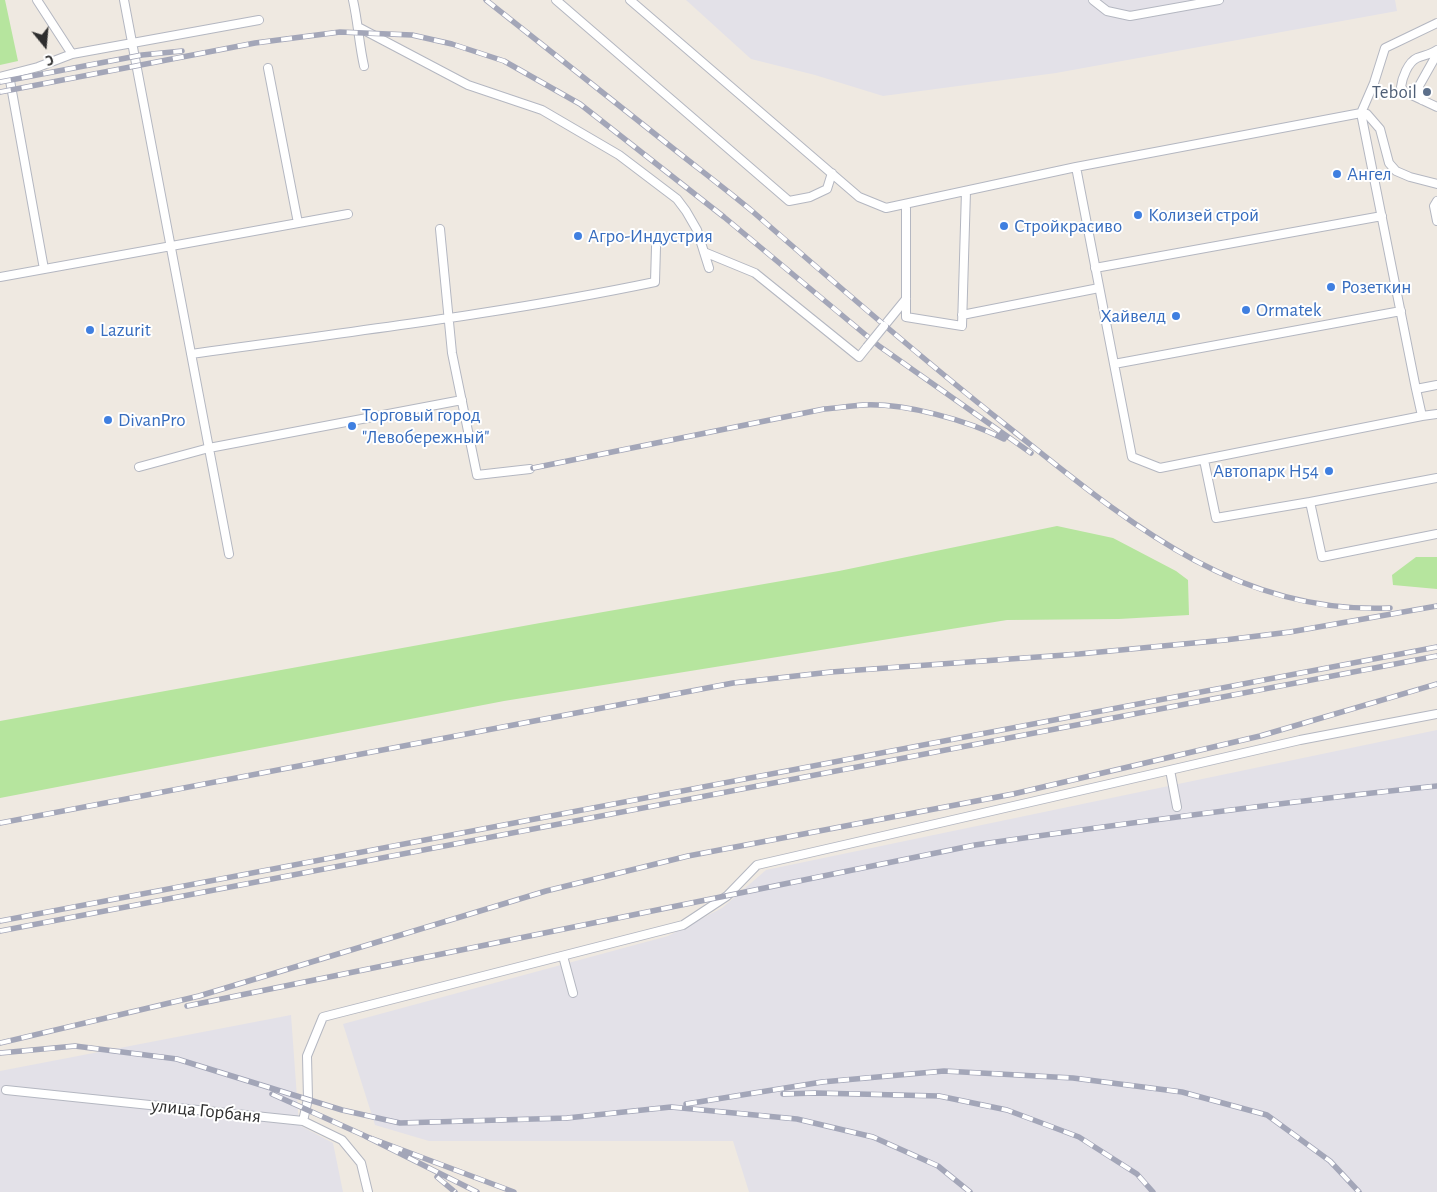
<!DOCTYPE html>
<html>
<head>
<meta charset="utf-8">
<style>
	body { margin:0 }
	#map { position:relative; width:1437px; height:1192px; overflow:hidden; background:#efe9e1; font-family:"Alegreya Sans",sans-serif }
	canvas { display:block }
	.north { position:absolute; left:20px; top:20px; width:50px; height:50px; -webkit-text-stroke:4px #fff; paint-order:stroke; rotate:163deg; font-size:14px; font-weight:700; line-height:20px; text-align:center; color:#2e2e2e }
	.north::after { content:''; display:block; margin:auto; width:18px; height:22px; background:#2e2e2e; clip-path:polygon(50% 0,100% 100%,50% 72%,0 100%) }
</style>
</head>
<body>
<div id="map">
<canvas width="1437" height="1192"></canvas>
<div class="north">С</div>
</div>
<script>
const ctx = document.querySelector('canvas').getContext('2d');
ctx.lineJoin = 'round';
function paint(path, color) { ctx.fillStyle = color; ctx.fill(path, 'evenodd'); }
function stroke(path, color, width, dash) { ctx.strokeStyle = color; ctx.lineWidth = width; ctx.lineCap = dash ? 'butt' : 'round'; ctx.setLineDash(dash || []); ctx.stroke(path); }
function drawText(font, color, halo, rows, align = 'center') {
  ctx.font = font + ' "Alegreya Sans",sans-serif'; ctx.lineWidth = 4; ctx.setLineDash([]); ctx.textBaseline = 'middle'; ctx.strokeStyle = halo; ctx.fillStyle = color; for (const [text, x, y, turn = 0] of rows) {
    ctx.save(); ctx.translate(x, y); ctx.rotate((+turn || 0) * Math.PI / 180); ctx.textAlign = isNaN(turn) ? turn : align; if (halo) ctx.strokeText(text, 0, 0); ctx.fillText(text, 0, 0); ctx.restore();
  }
}
paint(new Path2D(`
	M 686,0 L 1395,0 L 1397,11 L 1056,73 L 883,96 L 815,75 L 751,59 Z
	M 1437,730 L 1437,1192 L 749,1192 L 733,1141 L 429,1141 L 375,1125 L 343,1024 L 668,936 L 722,908 L 766,870 Z
	M 291,1015 L 299,1125 L 333,1143 L 343,1192 L 0,1192 L 0,1071 Z`), '#e3e1e8');
paint(new Path2D(`
	M 0,0 L 5,0 L 18,61 L 0,65 Z
	M 1057,526 L 1113,538 L 1176,571 L 1188,580 L 1189,615 L 1119,619 L 1007,620 L 504,701 L 0,798 L 0,721 L 540,623 L 839,571 Z
	M 1416,557 L 1437,557 L 1437,589 L 1393,585 L 1392,575 Z`), '#b6e59e');
const service = new Path2D(`
	M 37,0 L 72,54 L 259,20
	M 124,0 L 229,554
	M 353,0 C 358,22 359,44 364,66
	M 556,0 L 789,201 L 810,197 L 827,189 L 832,173
	M 630,0 L 859,197 L 886,208 L 1076,167 L 1361,113 L 1367,114 L 1380,129 L 1389,163 L 1396,171 L 1410,177 L 1437,184
	M 1093,0 L 1107,11 L 1130,16 L 1219,0
	M 1437,23 L 1385,48 L 1374,83 L 1361,113 L 1416,389 L 1437,385
	M 358,27 L 468,85 L 542,110 L 619,155 L 677,199 L 686,211 L 697,230 L 709,268
	M 1437,50 C 1430,55 1424,55 1417,58 C 1408,62 1402,78 1401,87 L 1405,92 L 1437,107
	M 268,68 L 298,223
	M 9,75 L 44,269
	M 0,77 L 38,67 L 72,54
	M 1422,100 L 1419,93 L 1419,86 L 1437,54
	M 1076,167 L 1132,457 L 1160,468 L 1422,416
	M 1437,201 L 1434,206 L 1437,221
	M 906,204 L 906,317 L 962,326 L 966,191
	M 440,229 L 452,353 L 477,475 L 530,469
	M 704,252 L 755,273 L 859,357 L 867,347
	M 1095,268 L 1382,216
	M 0,277 L 348,214
	M 962,315 L 1099,288
	M 884,326 L 906,299
	M 191,354 C 346,332 502,314 655,282 L 656,247
	M 1114,364 L 1401,311
	M 1416,389 L 1422,416 L 1437,414
	M 1204,460 L 1216,518 L 1310,502
	M 139,467 L 209,448 L 462,400
	M 1437,478 L 1310,502 L 1322,557 L 1437,534
	M 1170,770 L 1300,740 L 1437,714
	M 563,956 L 573,993
	M 6,1090 L 303,1121 L 342,1140 L 361,1163 L 368,1192
	M 303,1121 L 308,1099 L 307,1056 L 323,1017 L 683,925 L 727,896 L 757,865 L 1170,770 L 1177,807`);
stroke(service, '#b4b7c1', 10);
stroke(service, '#fff', 8);
const rail = new Path2D(`
	M 486,0 C 544,46 602,92 660,138 C 691,163 722,186 752,211 C 836,284 920,357 1007,426 C 1122,517 1233,615 1390,608
	M 0,82 L 142,55 L 182,51
	M 0,92 L 255,43 L 340,32 L 412,35 L 452,44 L 504,61 L 580,104 L 724,217 L 879,346 L 1031,453
	M 533,468 L 824,409 C 837,408 850,406 863,405 C 905,403 967,420 1004,439
	M 0,823 L 733,683 L 831,672 L 1079,654 L 1225,640 L 1290,632 L 1437,606
	M 0,921 L 1437,647
	M 0,931 L 1437,656
	M 187,1006 L 975,845 C 1128,823 1282,802 1437,786
	M 0,1043 L 199,996 L 546,891 L 688,856 L 1013,794 L 1260,736 L 1437,684
	M 0,1053 L 75,1046 L 177,1059 L 342,1110 L 400,1123 L 567,1118 L 671,1107 L 797,1119 L 873,1137 L 938,1166 L 970,1192
	M 272,1094 L 372,1139
	M 783,1094 L 816,1093 L 939,1096 L 1007,1110 L 1079,1137 L 1137,1174 L 1153,1192
	M 686,1104 L 822,1082 L 944,1071 L 1073,1078 L 1182,1092 L 1267,1115 L 1330,1161 L 1359,1192
	M 437,1177 L 455,1192
	M 477,1192 L 365,1136 L 514,1192`);
stroke(rail, '#a3a6b8', 5.5);
stroke(rail, '#fff', 4, [11]);
const serviceBridge = new Path2D(`
	M 867,347 L 884,326`);
stroke(serviceBridge, '#b4b7c1', 10, []);
stroke(serviceBridge, '#fff', 8);
for (const [x, y, r, color] of [
	[1427,92,5,"#5c6f8a"],
	[1337,174,5,"#3f7fe0"],
	[1138,215,5,"#3f7fe0"],
	[1004,226,5,"#3f7fe0"],
	[578,236,5,"#3f7fe0"],
	[1331,287,5,"#3f7fe0"],
	[1246,310,5,"#3f7fe0"],
	[1176,316,5,"#3f7fe0"],
	[90,330,5,"#3f7fe0"],
	[108,420,5,"#3f7fe0"],
	[352,426,5,"#3f7fe0"],
	[1329,471,5,"#3f7fe0"]
]) { const dot = new Path2D(); dot.arc(x, y, r, 0, 2 * Math.PI); ctx.fillStyle = color; ctx.fill(dot); stroke(dot, '#fff', 2); }
drawText('19px', '#4e5e75', '#fff', [
	["Teboil",1417,92]
], 'right');
drawText('19px', '#366cbe', '#fff', [
	["Ангел",1347,174],
	["Колизей строй",1148,215],
	["Стройкрасиво",1014,226],
	["Агро-Индустрия",588,236],
	["Розеткин",1341,287],
	["Ormatek",1256,310],
	["Хайвелд",1166,316,"right"],
	["Lazurit",100,330],
	["Торговый город",362,415],
	["\"Левобережный\"",362,437],
	["DivanPro",118,420],
	["Автопарк Н54",1319,471,"right"]
], 'left');
drawText('19px', '#2e2e2e', '#fff', [
	["улица Горбаня",206,1111,6]
]);
</script>
</body>
</html>
